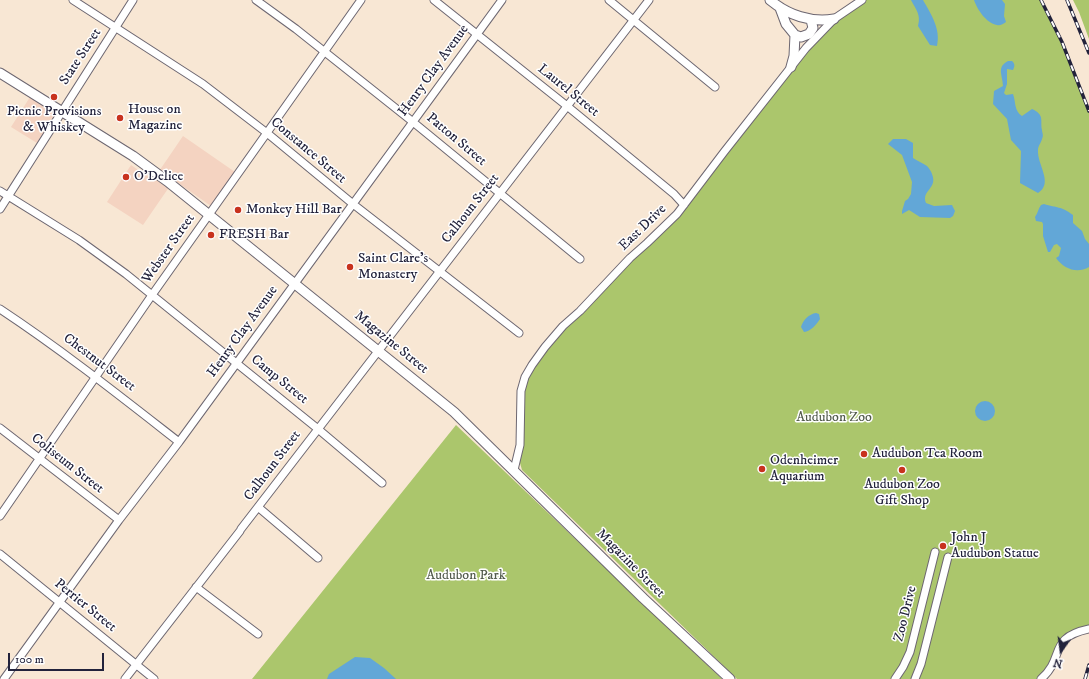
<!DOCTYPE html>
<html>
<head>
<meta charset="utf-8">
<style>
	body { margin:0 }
	#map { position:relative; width:1089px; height:679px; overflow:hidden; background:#f8e7d4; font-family:"IM FELL DW Pica",serif }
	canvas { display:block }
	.north { position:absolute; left:1041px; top:631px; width:40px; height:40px; -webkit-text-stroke:3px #fff; paint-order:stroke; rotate:194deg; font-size:11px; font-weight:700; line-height:16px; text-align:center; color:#22223b }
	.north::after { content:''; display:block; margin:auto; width:14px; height:18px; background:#22223b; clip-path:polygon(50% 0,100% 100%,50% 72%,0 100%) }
	.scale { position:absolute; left:8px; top:653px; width:96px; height:18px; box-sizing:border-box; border:2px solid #22223b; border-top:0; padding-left:5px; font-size:12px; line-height:14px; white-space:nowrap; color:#22223b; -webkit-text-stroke:3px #fff; paint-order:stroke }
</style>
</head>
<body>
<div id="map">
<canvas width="1089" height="679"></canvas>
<div class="north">N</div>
<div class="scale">100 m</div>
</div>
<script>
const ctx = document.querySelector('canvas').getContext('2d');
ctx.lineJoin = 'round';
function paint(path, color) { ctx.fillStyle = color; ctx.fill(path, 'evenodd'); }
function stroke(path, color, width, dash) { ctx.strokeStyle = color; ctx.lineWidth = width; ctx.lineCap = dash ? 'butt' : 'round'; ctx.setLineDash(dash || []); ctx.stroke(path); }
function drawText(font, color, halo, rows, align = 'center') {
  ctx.font = font + ' "IM FELL DW Pica",serif'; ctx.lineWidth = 3; ctx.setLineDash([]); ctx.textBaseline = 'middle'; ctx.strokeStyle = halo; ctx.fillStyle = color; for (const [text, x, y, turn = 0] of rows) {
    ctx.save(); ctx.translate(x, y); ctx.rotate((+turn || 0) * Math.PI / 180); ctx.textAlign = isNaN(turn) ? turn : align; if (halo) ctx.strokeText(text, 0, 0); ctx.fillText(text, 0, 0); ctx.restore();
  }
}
paint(new Path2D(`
	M 30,97 L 56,114 L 37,143 L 11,127 Z
	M 183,136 L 235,172 L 211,206 L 174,180 L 143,225 L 107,202 L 131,165 L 153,180 Z`), '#f4d3c1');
paint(new Path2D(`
	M 861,0 L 1041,0 L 1062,42 L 1089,111 L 1089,629 L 1063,640 L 1042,679 L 737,679 L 522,470 L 518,456 L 521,391 L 545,347 L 684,205 L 816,39 Z
	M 1073,0 L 1089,0 L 1089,39 L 1079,12 Z
	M 456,425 L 722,679 L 252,679 Z`), '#abc66c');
paint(new Path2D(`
	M 911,0 L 923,0 C 931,14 941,29 937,46 L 930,45 L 918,26 C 921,14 916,10 911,0 Z
	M 974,0 L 1002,0 L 1005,4 L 1004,16 L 1006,22 C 1003,24 1000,26 997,25 C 986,23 977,9 974,0 Z
	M 1008,61 L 1012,61 C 1015,64 1015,66 1013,70 L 1007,69 L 1007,84 L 1004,93 L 1006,95 L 1013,94 C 1016,102 1014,111 1022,116 L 1032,109 C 1045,115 1040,120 1042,130 C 1042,133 1044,135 1042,139 C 1041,143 1038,146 1038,150 C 1037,165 1054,183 1038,193 L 1020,183 L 1021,151 L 1011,140 L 1007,119 L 993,104 L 994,91 L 1003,86 C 1003,76 996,67 1008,61 Z
	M 893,139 L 906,139 L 913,143 L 913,158 C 917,161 923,163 927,166 C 929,168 931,171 932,174 C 938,189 921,190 926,203 L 934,206 L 952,205 L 955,211 L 953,216 L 950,218 L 920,217 L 909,210 L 902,214 L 902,211 L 905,201 L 908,199 L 911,194 L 912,182 L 902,155 L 888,144 Z
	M 1044,204 C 1057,208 1061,206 1073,215 L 1073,223 L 1082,231 L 1085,239 L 1089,244 L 1089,267 C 1077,274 1064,269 1056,258 L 1059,256 L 1061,248 L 1057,244 L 1054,245 L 1050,252 L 1048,252 L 1043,236 L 1043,224 L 1042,222 L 1036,221 L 1035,217 C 1038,213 1038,209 1041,205 Z
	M 816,313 L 819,314 L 820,319 C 816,325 811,331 804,332 L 801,327 C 803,320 809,314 816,313 Z
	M975 411a10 10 0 1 1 20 0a10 10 0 1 1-20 0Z
	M 355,657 L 370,658 L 384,668 L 396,679 L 327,679 L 329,674 Z`), '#62a7d7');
const minor = new Path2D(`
	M 73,0 L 203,84 L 267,133 L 353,204 L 519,333
	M 256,0 L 296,29 L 413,122 L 580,259
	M 434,0 L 567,106 L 674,194 L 684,205
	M 609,0 L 715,87
	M 0,191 L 79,240 L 126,274 L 318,429 L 382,483
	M 0,209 L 133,0
	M 0,309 C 62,350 120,396 179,442
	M 0,428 L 119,520
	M 514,470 L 520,445 L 521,391 L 525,377 L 532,365 L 545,347 L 563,326 L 580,311 L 630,258 L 647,243 L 677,214 L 724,152 L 806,48 L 834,19 L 862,0
	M 258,507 L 318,558
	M 0,516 L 152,295 L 361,0
	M 241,529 L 649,0
	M 0,554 L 154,679
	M 196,587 L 258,634
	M 4,679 L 119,520 L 179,442 L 502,0
	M 125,679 L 240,531
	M 895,679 L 903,667 L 910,652 L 935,552
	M 915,679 L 921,664 L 948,557
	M 1041,679 C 1066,657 1047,638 1089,629`);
const tertiary = new Path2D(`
	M 770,0 C 788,15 811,23 834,19
	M 780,8 L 786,24 L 795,35 L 794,56 L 791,67
	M 795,35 L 801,37 L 809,34 L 813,28 L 811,20
	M 0,73 L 133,156 L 167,181 L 454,412 L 643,598 L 730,679`);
stroke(minor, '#6d6771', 9);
stroke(tertiary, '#6d6771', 11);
stroke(minor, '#fff', 7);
stroke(tertiary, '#fff', 9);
const rail = new Path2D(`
	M 1041,0 L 1062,42 L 1089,111
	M 1067,0 L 1089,53
	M 1085,679 L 1089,665`);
stroke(rail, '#22223b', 3.5);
stroke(rail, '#fff', 2, [6]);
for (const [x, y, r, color] of [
	[54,97,4,"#c8321e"],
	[120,118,4,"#c8321e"],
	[126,177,4,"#c8321e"],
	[238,210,4,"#c8321e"],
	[211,235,4,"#c8321e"],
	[350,267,4,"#c8321e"],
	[864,454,4,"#c8321e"],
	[762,469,4,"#c8321e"],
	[902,470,4,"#c8321e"],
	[943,546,4,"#c8321e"]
]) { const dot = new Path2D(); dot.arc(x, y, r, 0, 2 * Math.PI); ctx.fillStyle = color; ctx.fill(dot); stroke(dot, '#fff', 1.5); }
drawText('14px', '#22223b', '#fff', [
	["State Street",81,57,-57],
	["Henry Clay Avenue",434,71,-54],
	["Laurel Street",568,91,39],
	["Patton Street",456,140,40],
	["Constance Street",308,151,40],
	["Calhoun Street",471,209,-52],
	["East Drive",643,228,-44],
	["Webster Street",169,249,-55],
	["Henry Clay Avenue",243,332,-54],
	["Magazine Street",391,343,39],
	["Chestnut Street",99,363,37],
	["Camp Street",279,380,39],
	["Coliseum Street",67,464,38],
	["Calhoun Street",273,466,-53],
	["Magazine Street",630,564,45],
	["Perrier Street",85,606,39],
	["Zoo Drive",906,614,-76]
]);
drawText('14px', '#22223b', '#fff', [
	["House on",128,110],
	["Magazine",128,126],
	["Picnic Provisions",54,112,"center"],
	["& Whiskey",54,128,"center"],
	["O'Delice",134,177],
	["Monkey Hill Bar",246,210],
	["FRESH Bar",219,235],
	["Saint Clare's",358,259],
	["Monastery",358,275],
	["Audubon Tea Room",872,454],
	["Odenheimer",770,461],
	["Aquarium",770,477],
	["Audubon Zoo",902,485,"center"],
	["Gift Shop",902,501,"center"],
	["John J",951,538],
	["Audubon Statue",951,554]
], 'left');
drawText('14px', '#525b4c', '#fff', [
	["Audubon Zoo",834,418],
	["Audubon Park",466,576]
]);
</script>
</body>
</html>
